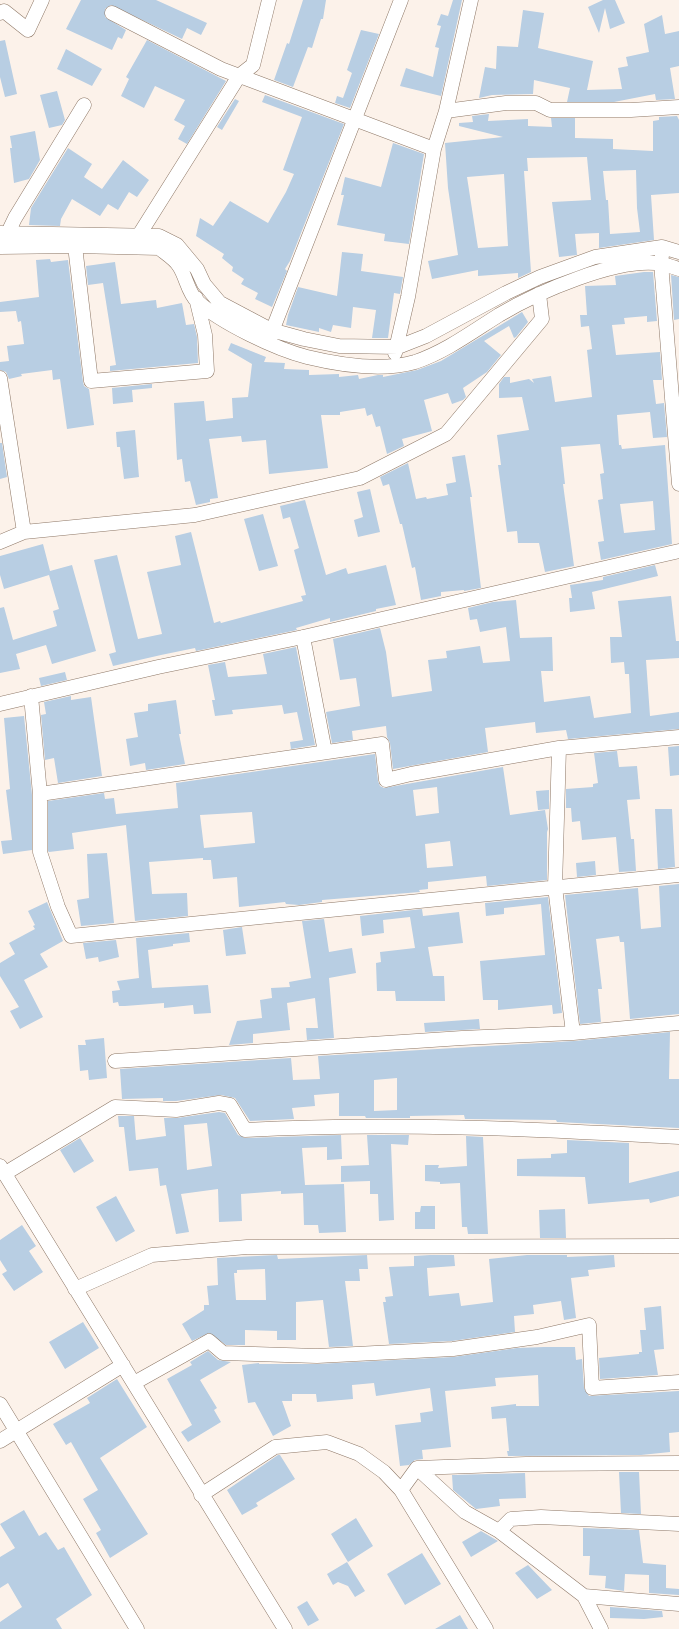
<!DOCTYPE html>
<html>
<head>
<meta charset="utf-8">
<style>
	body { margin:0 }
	canvas { display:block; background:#fcf2ea }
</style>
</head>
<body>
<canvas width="679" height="1629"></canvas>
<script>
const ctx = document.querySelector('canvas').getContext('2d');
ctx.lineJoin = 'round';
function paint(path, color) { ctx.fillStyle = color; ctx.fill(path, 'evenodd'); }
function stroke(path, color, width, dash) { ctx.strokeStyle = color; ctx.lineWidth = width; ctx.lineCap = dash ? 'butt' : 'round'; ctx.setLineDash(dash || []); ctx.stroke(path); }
paint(new Path2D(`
	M 81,0 L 156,0 L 207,23 L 201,35 L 187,28 L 182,39 L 111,5 L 105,9 L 105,17 L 126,30 L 122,39 L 118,37 L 112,50 L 66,29 Z
	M 303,0 L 326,0 L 323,19 L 321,19 L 312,48 L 308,47 L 293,87 L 274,80 L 287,43 L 289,44 Z
	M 453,0 L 462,0 L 441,96 L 400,86 L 406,68 L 433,77 L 439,48 L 435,47 L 441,26 L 437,25 L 441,14 L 448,16 Z
	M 603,0 L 615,0 L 625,23 L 610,29 L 605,8 L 599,33 L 588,7 Z
	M 523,10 L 544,13 L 538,48 L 593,61 L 587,90 L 622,89 L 618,68 L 628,66 L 626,57 L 649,52 L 644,24 L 662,15 L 665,34 L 679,31 L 679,66 L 670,68 L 675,99 L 656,100 L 655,94 L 614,102 L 567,102 L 570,88 L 534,80 L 533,94 L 492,95 L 479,98 L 485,67 L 496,69 L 497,46 L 518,47 Z
	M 361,30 L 379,34 L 350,108 L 335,103 L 337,96 L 343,98 L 352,73 L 347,70 Z
	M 5,40 L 17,94 L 5,97 L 0,77 L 0,41 Z
	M 147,40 L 226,81 L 187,144 L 178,139 L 185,126 L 174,120 L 185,100 L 155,86 L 144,108 L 121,96 L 129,79 L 126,77 Z
	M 66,49 L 102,69 L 92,86 L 57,69 Z
	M 57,91 L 65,120 L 62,125 L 49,128 L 40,95 Z
	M 265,95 L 344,124 L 290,261 L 285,269 L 287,271 L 272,307 L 255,299 L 258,293 L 241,284 L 244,279 L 232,271 L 233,267 L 222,258 L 224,254 L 196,236 L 200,218 L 213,226 L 230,201 L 268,223 L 286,192 L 294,174 L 283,170 L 302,117 L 262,102 Z
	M 235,99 L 239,101 L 222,130 L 217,127 Z
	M 489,114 L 488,121 L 528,119 L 528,126 L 552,127 L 551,118 L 575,118 L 575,138 L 613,139 L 613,149 L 653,151 L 653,121 L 659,120 L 659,117 L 677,116 L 679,120 L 679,193 L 651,195 L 654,240 L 599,248 L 599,233 L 575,234 L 577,255 L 559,257 L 552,202 L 591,200 L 587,157 L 527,158 L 528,171 L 524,171 L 531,272 L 518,278 L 518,273 L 478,276 L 478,270 L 432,279 L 428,261 L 458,255 L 448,188 L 445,143 L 503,137 L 459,126 L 459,123 L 473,122 L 472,116 ZM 636,170 L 637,208 L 640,232 L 610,234 L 608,200 L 606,200 L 603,171 ZM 504,174 L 508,246 L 478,248 L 467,177 Z
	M 35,131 L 40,160 L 29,179 L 14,183 L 10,148 L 12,148 L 10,136 Z
	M 393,143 L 424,154 L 409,244 L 384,241 L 385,234 L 337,225 L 344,195 L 341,195 L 345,177 L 381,187 Z
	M 68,148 L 92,164 L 84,177 L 102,189 L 123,160 L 149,180 L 137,197 L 129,192 L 118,210 L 108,204 L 100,216 L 72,199 L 61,219 L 60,226 L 29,225 L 31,208 Z
	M 342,252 L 363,254 L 361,271 L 403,277 L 400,294 L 394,293 L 388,338 L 372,338 L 376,310 L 353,307 L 351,328 L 333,325 L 331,332 L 319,328 L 319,332 L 286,325 L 288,315 L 298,287 L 337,296 Z
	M 50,259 L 51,262 L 68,260 L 83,382 L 84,386 L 89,389 L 94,425 L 67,429 L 60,379 L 53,380 L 52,370 L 21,374 L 22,376 L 9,379 L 6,372 L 0,370 L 0,362 L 9,361 L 7,346 L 24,344 L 21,321 L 18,322 L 16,311 L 0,312 L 0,302 L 39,297 L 36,260 Z
	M 115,262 L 121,304 L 156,300 L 157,308 L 182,303 L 186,325 L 194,324 L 197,337 L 198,363 L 110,371 L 110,366 L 116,365 L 103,283 L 88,285 L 86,266 Z
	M 644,272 L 653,272 L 657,321 L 647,322 L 647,316 L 624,318 L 625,324 L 612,325 L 616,355 L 660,352 L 662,380 L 653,380 L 656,404 L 664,403 L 667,437 L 653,438 L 650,412 L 617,415 L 619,445 L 621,445 L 622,449 L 665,445 L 672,544 L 601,560 L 598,542 L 604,541 L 598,500 L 603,499 L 600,474 L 604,473 L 600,444 L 561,447 L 565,484 L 563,484 L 574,566 L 545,572 L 539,543 L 518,543 L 517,531 L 507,532 L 498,465 L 501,465 L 497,435 L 529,430 L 522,397 L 499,398 L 499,384 L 504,377 L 510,377 L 510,383 L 529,379 L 534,383 L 532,379 L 551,376 L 555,402 L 592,397 L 587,350 L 592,349 L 589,326 L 581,327 L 580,315 L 587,315 L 585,286 L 616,285 L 615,276 ZM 653,501 L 655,530 L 624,533 L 620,504 Z
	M 671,275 L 679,277 L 679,319 L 674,320 Z
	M 522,312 L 528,322 L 516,337 L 514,338 L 509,326 L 484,341 L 501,355 L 487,372 L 463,388 L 466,397 L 463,400 L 452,404 L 448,393 L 424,400 L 432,431 L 402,439 L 404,446 L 387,454 L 380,426 L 376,427 L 372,414 L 367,416 L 365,408 L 340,412 L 340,415 L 321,415 L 328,468 L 269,474 L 266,440 L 242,442 L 241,436 L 209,439 L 218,498 L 210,499 L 210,502 L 196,505 L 190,481 L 185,482 L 182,459 L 177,460 L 174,403 L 204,401 L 206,421 L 233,418 L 232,398 L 248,397 L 252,364 L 228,350 L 231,343 L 266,357 L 264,362 L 285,363 L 284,369 L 309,370 L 309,375 L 339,374 L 339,377 L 358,375 L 359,379 L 378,375 L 383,375 L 383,377 L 417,370 L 441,361 Z
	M 152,384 L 152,388 L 132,390 L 133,402 L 113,404 L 112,388 Z
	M 135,430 L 139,477 L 124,479 L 120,447 L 117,447 L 116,432 Z
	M 0,443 L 2,443 L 7,477 L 0,479 Z
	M 465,455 L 472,497 L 470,497 L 481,588 L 464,591 L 464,590 L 441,592 L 441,596 L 421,600 L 415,567 L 412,568 L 402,524 L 400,524 L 389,484 L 383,486 L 380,477 L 408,463 L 416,499 L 426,497 L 427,499 L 448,495 L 446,484 L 456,482 L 452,457 Z
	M 370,489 L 380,532 L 358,537 L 354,520 L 363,517 L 357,492 Z
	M 305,500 L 326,575 L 346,568 L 348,574 L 386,565 L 396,605 L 376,609 L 376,611 L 330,622 L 330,618 L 296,628 L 297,630 L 196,651 L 195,648 L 161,655 L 113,666 L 109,654 L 116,652 L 94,560 L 117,555 L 138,639 L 162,634 L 147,572 L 181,565 L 175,536 L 191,532 L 214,623 L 220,621 L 221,623 L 303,601 L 301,596 L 306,595 L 294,550 L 299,548 L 290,517 L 283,519 L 280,506 Z
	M 263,514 L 278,566 L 259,571 L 244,519 Z
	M 43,544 L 50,571 L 72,565 L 96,651 L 52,664 L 46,645 L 16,654 L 20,669 L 0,673 L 0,608 L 4,607 L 13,640 L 57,626 L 53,611 L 59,609 L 49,575 L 4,589 L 0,575 L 0,556 Z
	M 655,565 L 658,576 L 592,592 L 595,609 L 570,612 L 569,598 L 572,598 L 570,585 L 603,580 L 603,577 Z
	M 671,596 L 676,641 L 679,641 L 679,658 L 646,660 L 650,716 L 679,712 L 679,729 L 568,739 L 566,730 L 536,733 L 535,722 L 485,728 L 488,752 L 393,769 L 390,743 L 387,737 L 386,726 L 352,731 L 353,740 L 332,743 L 326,712 L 360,706 L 356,678 L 340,680 L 333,639 L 380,628 L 386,652 L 392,697 L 432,691 L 428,660 L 447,658 L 446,651 L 480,646 L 483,663 L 510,661 L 506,627 L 480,632 L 477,619 L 470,620 L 468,608 L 493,602 L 516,600 L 520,638 L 552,637 L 553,671 L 541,671 L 544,702 L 590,696 L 594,718 L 631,713 L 629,674 L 625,674 L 624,662 L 611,663 L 610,637 L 622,637 L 618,601 Z
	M 296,647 L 315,745 L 291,749 L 290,742 L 303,740 L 297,712 L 284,714 L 282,705 L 232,710 L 233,714 L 215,716 L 212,700 L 215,700 L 208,665 L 225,662 L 228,677 L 267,674 L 263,654 Z
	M 65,672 L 67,680 L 41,686 L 39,678 Z
	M 71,696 L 71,700 L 91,697 L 102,776 L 58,783 L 54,758 L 45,760 L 41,715 L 46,714 L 44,702 Z
	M 176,700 L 181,734 L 179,734 L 185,764 L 146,770 L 145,763 L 130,766 L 126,739 L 138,737 L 134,713 L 148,711 L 148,704 Z
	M 24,716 L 32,795 L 32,850 L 3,854 L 1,841 L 12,840 L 6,790 L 10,789 L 4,718 Z
	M 679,746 L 679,775 L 670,776 L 668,747 Z
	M 617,751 L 619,767 L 637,766 L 640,799 L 627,800 L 631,839 L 634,839 L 636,871 L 619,872 L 616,837 L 582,840 L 580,821 L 572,822 L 571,808 L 566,808 L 566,789 L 593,787 L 593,784 L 598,783 L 594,753 Z
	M 375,754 L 378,781 L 380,786 L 384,788 L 503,767 L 510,815 L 545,810 L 548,829 L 547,832 L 547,880 L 487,886 L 486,876 L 428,882 L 428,889 L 419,890 L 420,892 L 322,900 L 322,902 L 299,905 L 286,904 L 285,902 L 239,907 L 237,877 L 213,879 L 211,860 L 203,860 L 203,858 L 149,862 L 152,894 L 187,893 L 188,916 L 135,921 L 126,825 L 72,833 L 74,849 L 49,852 L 48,851 L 48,801 L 104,793 L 105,799 L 114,798 L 116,814 L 178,808 L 176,783 ZM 437,787 L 439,813 L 416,816 L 413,790 ZM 252,812 L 255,843 L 204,848 L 200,815 ZM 450,841 L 453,866 L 427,868 L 425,844 Z
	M 549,790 L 549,809 L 538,810 L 536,791 Z
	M 655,809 L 672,809 L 675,867 L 658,869 Z
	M 107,853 L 114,923 L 81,926 L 77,900 L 89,898 L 87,854 Z
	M 595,861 L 596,875 L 577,877 L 576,863 Z
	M 679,884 L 679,1014 L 630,1019 L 624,942 L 620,942 L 619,936 L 596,939 L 602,989 L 598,989 L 601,1022 L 580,1024 L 565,895 L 638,888 L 641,929 L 661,927 L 659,886 Z
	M 548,897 L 562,1013 L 553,1014 L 552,1005 L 498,1010 L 498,1000 L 483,1000 L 480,961 L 545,955 L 541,904 L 504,908 L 504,914 L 486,916 L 485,903 Z
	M 47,902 L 63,941 L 40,954 L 48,967 L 24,980 L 43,1017 L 20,1029 L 10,1011 L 19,1007 L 0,976 L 0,963 L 15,954 L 9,943 L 35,929 L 33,926 L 35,925 L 28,911 Z
	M 422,909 L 423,916 L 459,912 L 463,943 L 428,947 L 433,976 L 444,976 L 445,1001 L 396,1001 L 395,991 L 377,991 L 376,963 L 381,962 L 380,952 L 415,948 L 410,917 L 383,920 L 384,933 L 362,936 L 360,916 Z
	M 324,919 L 329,952 L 352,948 L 356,973 L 329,978 L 334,1038 L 307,1040 L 306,1028 L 318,1028 L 315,998 L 287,1003 L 290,1030 L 253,1034 L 253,1043 L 229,1045 L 237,1021 L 262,1018 L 260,1000 L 272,998 L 271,988 L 290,987 L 289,982 L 311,978 L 302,921 Z
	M 242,927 L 246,954 L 226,956 L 223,930 Z
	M 189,933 L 190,942 L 173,944 L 173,946 L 148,950 L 152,988 L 208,985 L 211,1013 L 194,1014 L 193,1005 L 164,1008 L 164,1003 L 125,1006 L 119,1006 L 118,1002 L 113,1003 L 112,991 L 120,990 L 117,981 L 139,978 L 136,938 Z
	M 116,940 L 119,957 L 99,962 L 98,957 L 86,959 L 83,943 Z
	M 479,1019 L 480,1029 L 425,1032 L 424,1023 Z
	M 670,1032 L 669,1079 L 679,1079 L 679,1128 L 557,1122 L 556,1120 L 465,1119 L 464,1115 L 410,1116 L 410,1118 L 366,1118 L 365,1116 L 339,1116 L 339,1093 L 314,1095 L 315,1106 L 292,1108 L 294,1119 L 250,1121 L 235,1098 L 221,1095 L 176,1101 L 163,1101 L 163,1098 L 122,1099 L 120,1069 L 291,1058 L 293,1080 L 320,1079 L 318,1056 L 574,1041 ZM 397,1078 L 397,1110 L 374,1111 L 374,1080 Z
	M 104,1038 L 107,1078 L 89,1080 L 88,1070 L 80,1071 L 78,1045 L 86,1045 L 85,1040 Z
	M 219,1112 L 225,1113 L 238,1135 L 245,1138 L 341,1135 L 342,1159 L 327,1160 L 327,1147 L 302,1148 L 305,1185 L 344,1184 L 346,1232 L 319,1233 L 318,1225 L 304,1225 L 303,1193 L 281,1194 L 281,1191 L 241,1194 L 242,1221 L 219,1222 L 218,1189 L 181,1194 L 189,1232 L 176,1234 L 166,1185 L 160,1186 L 158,1168 L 129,1171 L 124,1127 L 119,1127 L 118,1116 L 134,1116 L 136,1140 L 166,1136 L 164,1118 L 177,1118 ZM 207,1123 L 212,1166 L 187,1170 L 184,1125 Z
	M 367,1135 L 409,1135 L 408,1145 L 391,1144 L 394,1220 L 379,1221 L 378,1194 L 370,1194 L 370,1181 L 341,1182 L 341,1166 L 369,1165 Z
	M 466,1136 L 483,1137 L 488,1234 L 468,1234 L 467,1227 L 462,1227 L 460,1183 L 440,1184 L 440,1182 L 425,1181 L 425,1165 L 439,1165 L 438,1168 L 467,1166 Z
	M 80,1138 L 94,1161 L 74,1173 L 60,1150 Z
	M 567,1140 L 629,1143 L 629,1183 L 679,1171 L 679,1196 L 650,1203 L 649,1199 L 588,1204 L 585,1177 L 517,1176 L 517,1159 L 551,1158 L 551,1154 L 567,1153 Z
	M 116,1196 L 135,1231 L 116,1242 L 96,1207 Z
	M 421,1206 L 435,1206 L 435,1229 L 415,1229 L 415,1212 L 420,1212 Z
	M 565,1209 L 566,1238 L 540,1238 L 539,1210 Z
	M 22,1225 L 36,1246 L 29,1251 L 43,1272 L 14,1291 L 2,1274 L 7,1271 L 0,1260 L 0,1240 Z
	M 277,1255 L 278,1259 L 367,1255 L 368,1269 L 359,1269 L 360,1281 L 345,1281 L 353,1346 L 329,1347 L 323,1300 L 296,1302 L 296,1340 L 277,1340 L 277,1331 L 245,1330 L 245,1345 L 226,1345 L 209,1333 L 192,1341 L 182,1324 L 204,1310 L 204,1305 L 209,1305 L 207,1286 L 218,1285 L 217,1258 ZM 265,1269 L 266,1300 L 236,1300 L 234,1273 L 237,1273 L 237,1270 Z
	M 430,1255 L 454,1255 L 455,1266 L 427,1268 L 429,1296 L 459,1293 L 461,1306 L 493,1302 L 489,1259 L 527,1255 L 567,1255 L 567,1257 L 614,1255 L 615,1267 L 588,1270 L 589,1276 L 571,1278 L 576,1318 L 564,1320 L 561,1301 L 533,1305 L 534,1314 L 514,1316 L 515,1332 L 452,1341 L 389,1344 L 383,1302 L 386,1302 L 385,1297 L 393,1296 L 389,1267 L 414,1266 L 414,1256 Z
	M 661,1306 L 664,1349 L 654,1350 L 658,1375 L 600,1379 L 599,1358 L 639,1354 L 639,1352 L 642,1352 L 640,1330 L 646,1330 L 644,1308 Z
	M 83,1322 L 99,1348 L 65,1369 L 49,1342 Z
	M 544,1347 L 575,1347 L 576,1360 L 582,1359 L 584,1388 L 589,1396 L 679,1391 L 679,1432 L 669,1433 L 670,1452 L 641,1455 L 508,1456 L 507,1451 L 509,1451 L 506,1418 L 492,1419 L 491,1407 L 516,1404 L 516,1406 L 539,1406 L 538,1375 L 495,1378 L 496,1386 L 445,1391 L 451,1447 L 422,1450 L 423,1459 L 415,1460 L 409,1465 L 400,1466 L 395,1425 L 421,1422 L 420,1413 L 433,1411 L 430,1388 L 376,1396 L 374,1383 L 352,1385 L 353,1399 L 317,1402 L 316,1394 L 292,1394 L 292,1401 L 282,1401 L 291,1426 L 273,1436 L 255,1402 L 248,1403 L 242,1365 L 259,1363 L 259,1364 L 317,1364 L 453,1357 L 517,1348 Z
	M 208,1351 L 218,1360 L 231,1362 L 200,1380 L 217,1408 L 214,1410 L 221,1422 L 188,1442 L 181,1432 L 192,1425 L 167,1379 L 192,1365 L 190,1362 Z
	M 117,1379 L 147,1427 L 100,1458 L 148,1534 L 110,1558 L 96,1533 L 101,1530 L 83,1499 L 98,1490 L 71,1442 L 66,1445 L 53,1424 L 90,1403 L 87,1398 Z
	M 278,1455 L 280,1455 L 295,1479 L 256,1503 L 258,1506 L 242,1515 L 227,1490 Z
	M 619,1472 L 639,1472 L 641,1514 L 621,1513 Z
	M 525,1473 L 526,1498 L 499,1499 L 500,1506 L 476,1509 L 453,1490 L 452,1475 Z
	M 24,1510 L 39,1536 L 46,1532 L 58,1550 L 64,1547 L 92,1595 L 56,1619 L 62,1629 L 0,1629 L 0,1622 L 22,1607 L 8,1583 L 0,1588 L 0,1557 L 15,1548 L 0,1524 Z
	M 356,1518 L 373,1546 L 348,1562 L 331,1534 Z
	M 583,1528 L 639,1530 L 643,1563 L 666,1565 L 666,1588 L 679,1589 L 679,1595 L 649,1593 L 649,1575 L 625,1574 L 624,1591 L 605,1588 L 606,1576 L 589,1575 L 590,1556 L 583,1556 Z
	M 481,1531 L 498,1541 L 471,1557 L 462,1542 Z
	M 422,1553 L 441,1584 L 405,1605 L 387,1574 Z
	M 347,1562 L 365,1591 L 355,1597 L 348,1586 L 338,1582 L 333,1585 L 327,1574 Z
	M 528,1565 L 552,1590 L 537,1599 L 515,1573 Z
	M 307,1601 L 319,1620 L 308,1626 L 297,1607 Z
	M 610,1607 L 662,1611 L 663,1617 L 644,1619 L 610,1618 Z
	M 460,1615 L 468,1629 L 435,1629 Z`), '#b8cee3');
const minor = new Path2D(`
	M 0,13 L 4,11 L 28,30 L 42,0
	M 112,13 L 221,69 L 434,149
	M 446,111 L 506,103 L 536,103 L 550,110 L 631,110 L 679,107
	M 0,233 L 159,236 L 177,245 L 197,269 L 204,284 L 220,303 L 271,330 L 304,339 L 339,346 L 398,347 L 426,336 L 506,293 L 540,277 L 595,257 L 662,247 L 679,252
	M 139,235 L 239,76 L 253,65 L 269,0
	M 5,239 L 15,218 L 84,105
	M 75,246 L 91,381 L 207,371 L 205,335 L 196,298
	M 0,247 L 75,246 L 159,248 C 165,253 175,259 179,266 C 186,276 188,293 197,301 C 221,323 276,349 307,357 C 340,365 381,372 415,362 C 445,352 472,332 499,315 C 536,293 619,256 662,264 C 667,265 673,267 679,269
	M 662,255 L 661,263 L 679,484
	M 269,339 L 401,0
	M 395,353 L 408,297 L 434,149 L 446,111 L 471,0
	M 0,378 L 24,532
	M 0,542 L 24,532 L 195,515 L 360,478 L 446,434 L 542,319 L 539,294
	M 303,637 L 325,752
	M 31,696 L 40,794 L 40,852 L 58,907 L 71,936 L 679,875
	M 0,704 L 158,667 L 303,637 L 679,551
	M 559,748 L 555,887 L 573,1033
	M 40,794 L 382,744 L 386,780 L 411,774 L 559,748 L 679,737
	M 115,1061 L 462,1038 L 573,1033 L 679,1023
	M 0,1166 L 285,1629
	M 4,1174 L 115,1107 L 176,1110 L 219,1103 L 230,1105 L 245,1130 C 389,1122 535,1129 679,1137
	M 75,1289 L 152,1255 L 247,1247 L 679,1246
	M 134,1383 L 209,1341 L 223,1353 L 317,1356 L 453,1349 L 537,1337 L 589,1325 L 592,1388 L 679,1382
	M 0,1404 L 137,1629
	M 0,1441 L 123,1365
	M 417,1468 L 465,1512 L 499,1531 L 584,1596 L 601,1629
	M 401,1490 L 417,1468 L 526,1464 L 679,1463
	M 201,1495 L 275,1447 L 327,1442 L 359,1454 L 384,1472 L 401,1490 L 486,1629
	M 499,1531 L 511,1519 L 541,1517 L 679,1524
	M 584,1596 L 679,1604`);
stroke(minor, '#8e7867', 15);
stroke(minor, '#fff', 14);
</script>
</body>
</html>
